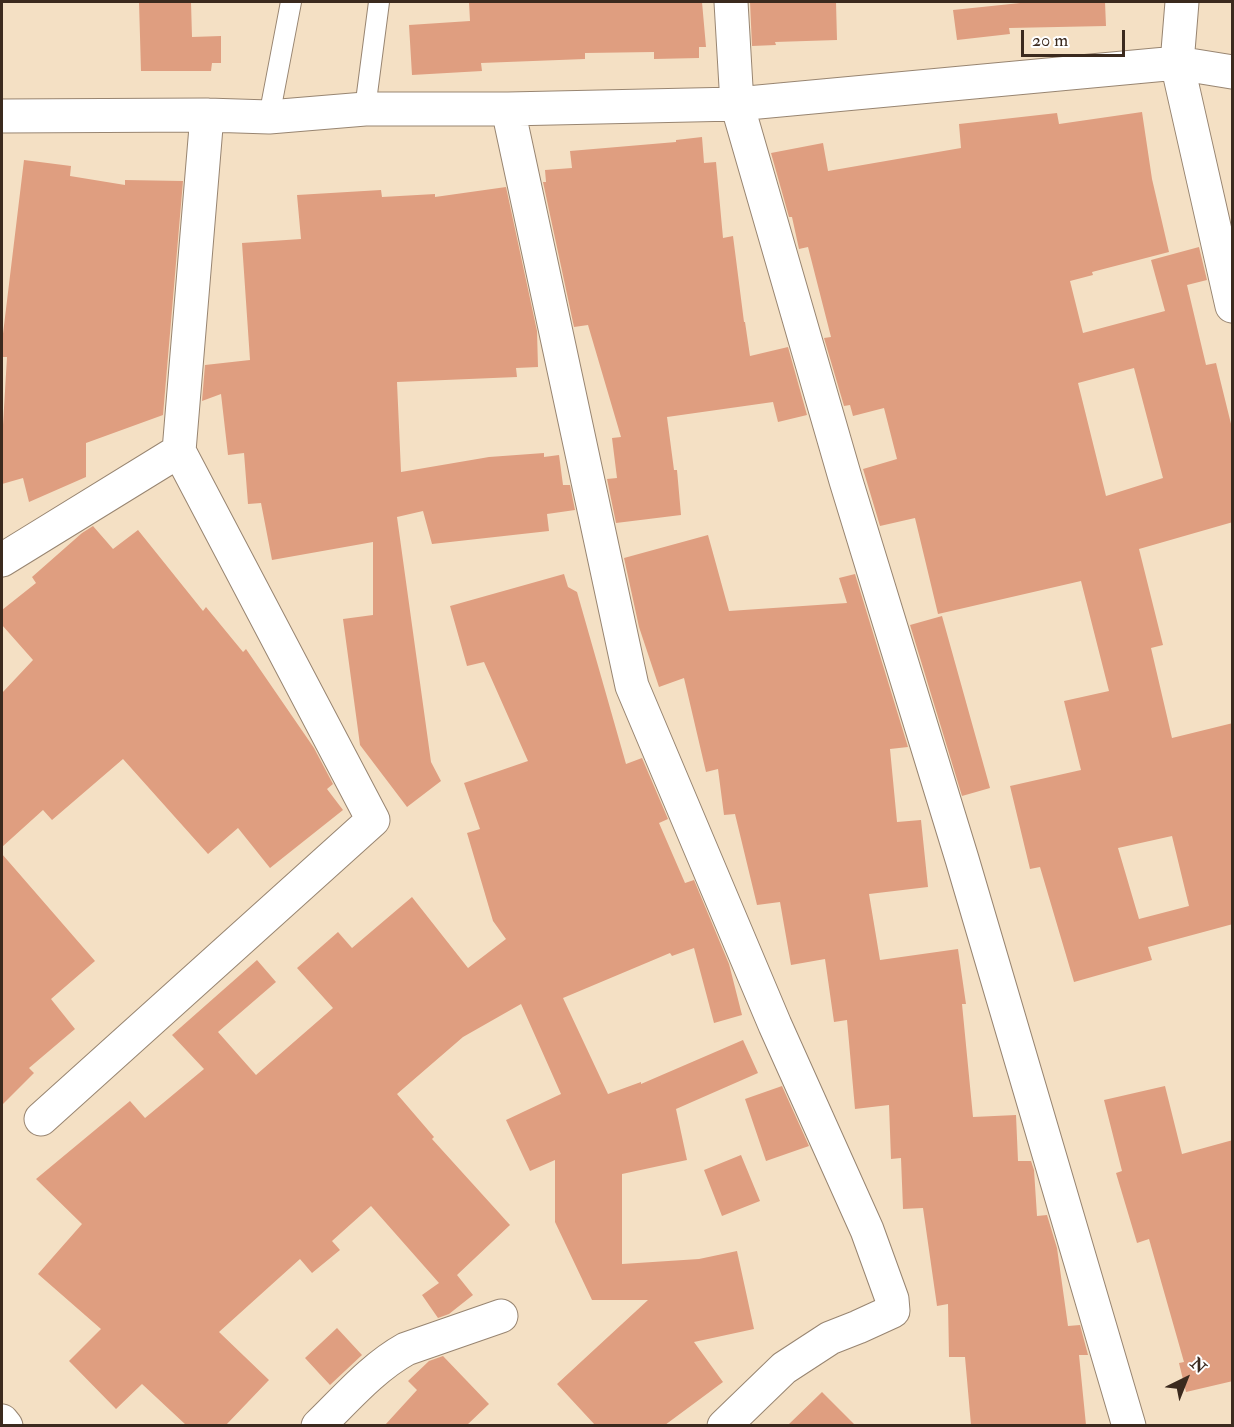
<!DOCTYPE html>
<html>
<head>
<meta charset="utf-8">
<style>
	body { margin:0 }
	#map { position:relative; width:1234px; height:1427px; overflow:hidden; background:#f4e0c4; font-family:"IM FELL Double Pica",serif }
	canvas { display:block }
	.frame { position:absolute; inset:0; border:3px solid #3b2a1e; pointer-events:none }
	.north { position:absolute; left:1156px; top:1349px; width:60px; height:60px; -webkit-text-stroke:4px #fff; paint-order:stroke; rotate:43deg; font-size:16px; font-weight:700; line-height:24px; text-align:center; color:#3b2a1e }
	.north::after { content:''; display:block; margin:auto; width:21px; height:27px; background:#3b2a1e; clip-path:polygon(50% 0,100% 100%,50% 72%,0 100%) }
	.scale { position:absolute; left:1021px; top:30px; width:104px; height:27px; box-sizing:border-box; border:3px solid #3b2a1e; border-top:0; padding-left:8px; font-size:18px; line-height:21px; white-space:nowrap; color:#3b2a1e; -webkit-text-stroke:4px #fff; paint-order:stroke }
</style>
</head>
<body>
<div id="map">
<canvas width="1234" height="1427"></canvas>
<div class="frame"></div>
<div class="north">N</div>
<div class="scale">20 m</div>
</div>
<script>
const ctx = document.querySelector('canvas').getContext('2d');
ctx.lineJoin = 'round';
function paint(path, color) { ctx.fillStyle = color; ctx.fill(path, 'evenodd'); }
function stroke(path, color, width, dash) { ctx.strokeStyle = color; ctx.lineWidth = width; ctx.lineCap = dash ? 'butt' : 'round'; ctx.setLineDash(dash || []); ctx.stroke(path); }
paint(new Path2D(`
	M 139,2 L 191,2 L 192,37 L 221,36 L 221,63 L 212,63 L 211,71 L 141,71 Z
	M 469,2 L 702,2 L 706,47 L 699,47 L 699,58 L 654,59 L 654,52 L 585,53 L 585,59 L 481,63 L 482,71 L 412,75 L 409,25 L 470,21 Z
	M 750,2 L 836,2 L 837,40 L 775,42 L 776,45 L 752,46 Z
	M 1030,2 L 1105,2 L 1106,26 L 1009,28 L 1010,34 L 957,40 L 953,10 Z
	M 1142,112 L 1152,179 L 1169,252 L 1092,272 L 1093,275 L 1070,281 L 1083,333 L 1165,311 L 1151,260 L 1199,247 L 1207,280 L 1187,285 L 1206,365 L 1216,363 L 1233,432 L 1233,522 L 1139,549 L 1163,645 L 1151,648 L 1172,738 L 1233,723 L 1233,924 L 1148,947 L 1152,960 L 1074,982 L 1040,867 L 1030,869 L 1010,786 L 1081,770 L 1064,701 L 1109,691 L 1081,581 L 938,614 L 915,518 L 880,526 L 863,469 L 897,459 L 884,408 L 853,416 L 850,405 L 844,406 L 824,338 L 831,337 L 808,247 L 799,249 L 792,217 L 789,217 L 771,153 L 823,143 L 828,171 L 961,148 L 959,124 L 1057,113 L 1059,124 ZM 1134,368 L 1163,478 L 1106,496 L 1078,383 ZM 1172,836 L 1189,906 L 1139,919 L 1118,848 Z
	M 702,137 L 704,163 L 716,162 L 723,238 L 733,236 L 744,322 L 745,322 L 750,356 L 788,347 L 807,415 L 778,422 L 773,402 L 667,417 L 674,470 L 677,470 L 681,515 L 616,523 L 607,479 L 617,478 L 612,438 L 621,437 L 588,325 L 574,327 L 543,182 L 546,182 L 545,170 L 572,168 L 570,151 L 676,142 L 676,140 Z
	M 24,160 L 71,166 L 70,176 L 125,185 L 125,180 L 183,181 L 163,415 L 86,443 L 86,477 L 29,502 L 23,478 L 2,484 L 2,442 L 7,357 L 2,357 L 2,342 Z
	M 506,187 L 537,331 L 538,367 L 516,368 L 517,377 L 397,382 L 401,472 L 489,457 L 544,453 L 544,457 L 559,455 L 563,485 L 570,485 L 575,510 L 547,514 L 549,531 L 432,544 L 423,511 L 397,517 L 431,762 L 441,781 L 407,807 L 360,745 L 343,619 L 373,615 L 373,542 L 272,560 L 261,503 L 248,504 L 244,453 L 228,455 L 221,394 L 202,401 L 205,365 L 250,360 L 242,243 L 301,239 L 297,195 L 381,190 L 382,197 L 435,194 L 435,197 Z
	M 93,526 L 113,549 L 138,530 L 203,611 L 206,607 L 243,652 L 246,649 L 314,748 L 333,784 L 327,789 L 343,810 L 270,868 L 238,828 L 208,854 L 123,759 L 52,820 L 43,810 L 2,847 L 2,693 L 33,660 L 2,625 L 2,610 L 36,583 L 32,577 L 82,533 Z
	M 708,535 L 729,611 L 847,603 L 839,578 L 855,574 L 908,747 L 890,749 L 897,822 L 921,820 L 928,887 L 869,894 L 880,960 L 958,949 L 966,1004 L 962,1004 L 973,1117 L 1016,1115 L 1018,1161 L 1031,1161 L 1034,1170 L 1037,1216 L 1047,1215 L 1057,1248 L 1068,1326 L 1080,1325 L 1087,1351 L 1088,1355 L 1079,1355 L 1086,1425 L 971,1425 L 965,1357 L 949,1357 L 948,1304 L 937,1306 L 923,1208 L 903,1209 L 901,1158 L 891,1159 L 889,1105 L 855,1109 L 847,1020 L 834,1022 L 825,959 L 791,965 L 780,902 L 757,905 L 735,814 L 724,815 L 718,769 L 706,772 L 684,678 L 659,687 L 639,627 L 624,558 Z
	M 564,574 L 568,587 L 577,592 L 626,764 L 642,758 L 668,819 L 659,823 L 685,883 L 694,880 L 729,964 L 742,1015 L 714,1023 L 694,948 L 672,956 L 670,953 L 563,998 L 608,1094 L 641,1082 L 641,1084 L 743,1040 L 758,1073 L 676,1109 L 687,1160 L 622,1174 L 622,1264 L 699,1259 L 737,1251 L 754,1329 L 694,1342 L 723,1382 L 665,1425 L 595,1425 L 557,1384 L 648,1300 L 592,1300 L 555,1222 L 555,1160 L 530,1171 L 506,1120 L 561,1094 L 521,1004 L 463,1037 L 397,1094 L 434,1137 L 432,1139 L 510,1225 L 457,1275 L 473,1295 L 449,1314 L 438,1318 L 422,1295 L 439,1283 L 371,1206 L 332,1241 L 340,1250 L 312,1273 L 300,1259 L 219,1332 L 269,1380 L 226,1425 L 186,1425 L 142,1384 L 116,1409 L 69,1361 L 101,1329 L 38,1274 L 82,1224 L 36,1179 L 130,1101 L 145,1118 L 204,1069 L 172,1035 L 257,960 L 276,982 L 218,1032 L 256,1075 L 333,1008 L 297,968 L 338,932 L 352,948 L 412,897 L 468,968 L 506,939 L 493,921 L 467,833 L 480,829 L 464,783 L 528,761 L 484,662 L 467,666 L 450,606 Z
	M 942,616 L 990,788 L 962,796 L 910,625 Z
	M 2,854 L 95,961 L 51,999 L 75,1029 L 29,1068 L 34,1073 L 2,1105 Z
	M 782,1086 L 809,1146 L 766,1161 L 745,1099 Z
	M 1165,1086 L 1182,1154 L 1233,1140 L 1233,1381 L 1186,1392 L 1179,1363 L 1184,1362 L 1149,1239 L 1137,1243 L 1116,1173 L 1122,1171 L 1104,1100 Z
	M 741,1155 L 760,1201 L 722,1216 L 704,1170 Z
	M 337,1328 L 362,1355 L 330,1385 L 305,1358 Z
	M 443,1356 L 489,1404 L 467,1425 L 385,1425 L 417,1390 L 408,1381 L 429,1361 Z
	M 822,1392 L 855,1425 L 788,1425 Z`), '#df9e80');
const service = new Path2D(`
	M 365,109 L 379,2
	M 269,117 L 291,2`);
const minor = new Path2D(`
	M 731,2 L 737,104 L 846,481 L 962,859 L 1129,1426
	M 1182,2 L 1177,63 L 1232,306
	M 508,109 L 632,686 L 775,1025 L 867,1230 L 892,1299 L 893,1311 L 858,1327 L 830,1338 L 784,1368 L 724,1426
	M 2,116 L 207,115 L 269,117 L 365,109 L 508,109 L 737,104 L 1177,63 L 1232,72
	M 2,560 L 179,451
	M 41,1119 L 373,820 L 179,451 L 207,115
	M 2,1421 L 6,1426
	M 318,1426 C 346,1399 372,1368 406,1349 L 501,1316`);
stroke(service, '#988571', 22);
stroke(minor, '#988571', 35);
stroke(service, '#fff', 20);
stroke(minor, '#fff', 33);
</script>
</body>
</html>
